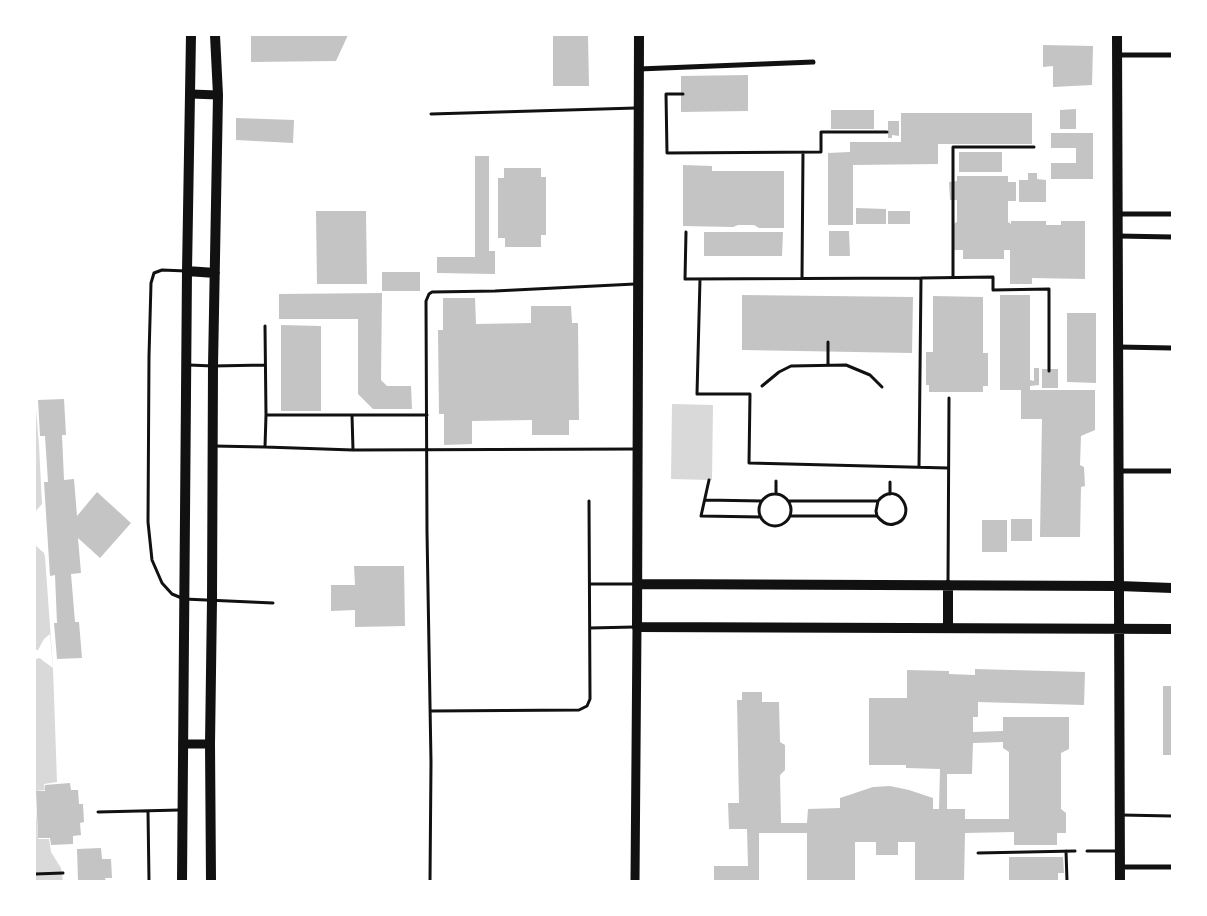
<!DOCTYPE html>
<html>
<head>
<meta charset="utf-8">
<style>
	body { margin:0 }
	#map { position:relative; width:1207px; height:916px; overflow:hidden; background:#fff; font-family:"DejaVu Sans",sans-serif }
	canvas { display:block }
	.frame { position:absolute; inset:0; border:36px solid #fff; pointer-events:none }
</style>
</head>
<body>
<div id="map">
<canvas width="1207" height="916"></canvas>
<div class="frame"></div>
</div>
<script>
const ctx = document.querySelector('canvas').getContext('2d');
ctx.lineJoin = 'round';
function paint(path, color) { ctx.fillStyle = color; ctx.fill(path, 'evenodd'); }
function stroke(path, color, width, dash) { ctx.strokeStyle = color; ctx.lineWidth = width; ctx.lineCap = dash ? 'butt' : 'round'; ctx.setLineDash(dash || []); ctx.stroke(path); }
paint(new Path2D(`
	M 35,397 L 39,445 L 42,504 L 35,512 Z
	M 672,404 L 713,405 L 712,480 L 671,479 Z
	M 35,545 L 44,553 L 45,557 L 53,668 L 57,782 L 44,784 L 45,790 L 35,791 Z
	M 35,794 L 38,839 L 49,839 L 51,852 L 61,868 L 63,881 L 35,881 Z`), '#d9d9d9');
paint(new Path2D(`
	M 50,634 L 53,668 L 42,660 L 40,658 L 35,659 L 35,650 L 38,650 L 44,639 Z`), '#fff');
paint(new Path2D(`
	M 251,35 L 348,35 L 336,61 L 251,62 Z
	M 553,35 L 588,35 L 589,86 L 553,86 Z
	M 1043,45 L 1093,46 L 1092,85 L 1053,87 L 1053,66 L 1043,67 Z
	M 748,75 L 748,111 L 681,112 L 681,76 Z
	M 1076,109 L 1076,129 L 1060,129 L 1060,110 Z
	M 831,110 L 874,110 L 874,129 L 831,129 Z
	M 901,113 L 1032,113 L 1032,144 L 938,144 L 938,164 L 853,165 L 853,225 L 828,225 L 828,153 L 850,152 L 850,142 L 901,142 Z
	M 236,118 L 294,120 L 293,143 L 236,140 Z
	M 888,121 L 899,121 L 899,136 L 892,135 L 892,138 L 888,138 Z
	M 1051,133 L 1093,133 L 1093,179 L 1051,179 L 1051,163 L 1076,163 L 1076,148 L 1051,148 Z
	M 959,152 L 1002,152 L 1002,172 L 959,172 Z
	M 475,156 L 489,156 L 489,251 L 495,251 L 495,274 L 437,273 L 437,257 L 475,257 Z
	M 683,165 L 712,166 L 712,171 L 784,171 L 784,228 L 759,228 L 754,225 L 738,225 L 733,227 L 683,226 Z
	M 504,168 L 541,168 L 541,177 L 546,177 L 546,235 L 541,235 L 541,247 L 505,247 L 505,238 L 498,238 L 498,178 L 504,178 Z
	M 1028,173 L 1037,173 L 1037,179 L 1046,180 L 1046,202 L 1019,202 L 1019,180 L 1028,180 Z
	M 957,176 L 1008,176 L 1008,182 L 1016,182 L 1016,201 L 1008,201 L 1008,222 L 1011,224 L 1011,221 L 1046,221 L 1046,225 L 1061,225 L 1061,221 L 1085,221 L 1085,279 L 1032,278 L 1032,284 L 1010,284 L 1010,250 L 1004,250 L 1004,259 L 963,259 L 963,250 L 953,250 L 953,224 L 957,222 L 957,200 L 950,200 L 949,182 L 957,181 Z
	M 856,208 L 886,209 L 886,224 L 856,224 Z
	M 316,211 L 366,211 L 367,284 L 317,284 Z
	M 888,211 L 910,211 L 910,224 L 888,224 Z
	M 829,231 L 849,231 L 850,256 L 829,256 Z
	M 704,232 L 783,232 L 782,256 L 704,256 Z
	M 382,272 L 420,272 L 420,291 L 382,291 Z
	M 382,293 L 381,380 L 387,386 L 411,386 L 412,409 L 373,409 L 358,394 L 358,319 L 279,319 L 279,294 Z
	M 742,295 L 913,297 L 912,353 L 742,350 Z
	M 1000,295 L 1030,295 L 1030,380 L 1034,381 L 1034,368 L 1039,368 L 1039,385 L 1030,386 L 1030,390 L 1095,390 L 1095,430 L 1081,436 L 1080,465 L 1084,467 L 1085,486 L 1081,487 L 1080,537 L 1040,537 L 1042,419 L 1021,419 L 1021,390 L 1000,390 Z
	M 933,296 L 983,297 L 983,353 L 988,353 L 988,386 L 983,386 L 983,392 L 929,392 L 929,385 L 926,385 L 926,352 L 933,352 Z
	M 443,298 L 475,298 L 476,324 L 531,323 L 531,306 L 571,306 L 572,323 L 578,323 L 579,420 L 569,420 L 569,435 L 532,435 L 532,420 L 472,421 L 472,444 L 444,445 L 444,414 L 439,414 L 438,330 L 443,330 Z
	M 1067,313 L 1096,313 L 1096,383 L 1067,382 Z
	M 281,325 L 321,326 L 321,411 L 281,411 Z
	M 1042,369 L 1058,369 L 1058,388 L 1042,388 Z
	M 64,399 L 66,435 L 62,435 L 64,480 L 74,479 L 77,516 L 97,492 L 131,523 L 100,558 L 78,538 L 81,573 L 71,574 L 75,622 L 79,622 L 82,658 L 57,659 L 54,623 L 57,623 L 55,575 L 50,576 L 44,482 L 48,482 L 45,436 L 40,436 L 38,400 Z
	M 1011,519 L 1032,519 L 1032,541 L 1011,541 Z
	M 982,520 L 1007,520 L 1007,552 L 982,552 Z
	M 354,566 L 404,566 L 405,626 L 355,627 L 355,610 L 331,611 L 331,585 L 355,585 Z
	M 975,669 L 1085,672 L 1084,705 L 978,702 L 978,717 L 973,717 L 973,732 L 1003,731 L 1003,717 L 1069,717 L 1069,749 L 1061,753 L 1061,809 L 1066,813 L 1066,833 L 1057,833 L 1057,845 L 1014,845 L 1014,832 L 965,833 L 964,881 L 915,881 L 915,842 L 898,842 L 898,855 L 876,855 L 876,842 L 855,842 L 855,881 L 807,881 L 807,833 L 759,833 L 759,881 L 714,881 L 714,866 L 748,866 L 747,829 L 729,829 L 728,803 L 739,803 L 737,700 L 742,700 L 742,692 L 762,692 L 762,702 L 779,702 L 780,742 L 785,745 L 785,770 L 780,775 L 781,823 L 807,823 L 808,809 L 840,808 L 840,798 L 873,787 L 890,786 L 909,790 L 933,798 L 933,809 L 939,809 L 940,769 L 906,768 L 906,765 L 869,765 L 869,698 L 907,698 L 907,670 L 949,671 L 949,674 L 975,675 ZM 1003,742 L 1003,748 L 1009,752 L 1009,819 L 965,819 L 965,809 L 947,809 L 947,774 L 972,774 L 973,743 Z
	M 1163,686 L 1172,686 L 1172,755 L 1163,755 Z
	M 70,783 L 71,790 L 78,790 L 79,804 L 83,804 L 84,822 L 80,823 L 81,835 L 73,836 L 73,844 L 51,845 L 50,838 L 38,838 L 36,791 L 45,791 L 45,785 Z
	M 101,848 L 102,859 L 111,859 L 112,878 L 105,878 L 106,881 L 78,881 L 77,849 Z
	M 1009,857 L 1063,857 L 1064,873 L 1058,873 L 1058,881 L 1009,881 Z`), '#c4c4c4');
stroke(new Path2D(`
	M 828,365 L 828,342
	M 762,386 L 779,372 L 791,366 L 846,365 L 870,375 L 882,387
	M 709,480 L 701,516 L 761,517
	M 776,494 L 776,481
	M 890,494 L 890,482
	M759 510a16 16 0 1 1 32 0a16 16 0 1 1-32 0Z
	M 705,500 L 762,501
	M 788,501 L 878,501 L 876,511 L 877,516
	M 790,516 L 877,516 C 881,521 887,526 894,524 C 920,518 898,477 878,501
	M 35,874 L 63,873`), '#111', 3);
stroke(new Path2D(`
	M 683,94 L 666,94 L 667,153 L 821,152 L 821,132 L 887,132
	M 431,114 L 636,108
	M 686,232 L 685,279 L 921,278 L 919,467
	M 186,271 L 162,270 L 154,273 L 151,283 L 149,356 L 148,522 L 152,560 L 162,583 L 172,594 L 184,599 L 273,603
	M 953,277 L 953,147 L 1034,147
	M 802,278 L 803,152
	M 921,278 L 993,277 L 993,290 L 1049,289 L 1049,371
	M 700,279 L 697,394 L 750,394 L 749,463 L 948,468
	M 265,326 L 266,415 L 427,415
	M 189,365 L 213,366 L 265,365
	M 266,415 L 265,447 L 353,450 L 637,449
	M 352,415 L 353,450
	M 213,446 L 265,447
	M 948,582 L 949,398
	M 590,584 L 634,584
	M 590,628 L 634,627
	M 430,711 L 579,710 L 587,706 L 590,699 L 589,501
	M 148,811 L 149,881
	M 98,812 L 180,810
	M 1121,815 L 1172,816
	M 1066,851 L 1067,881
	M 1087,851 L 1117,851
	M 978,853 L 1075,851
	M 430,881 L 431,762 L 427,532 L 426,301 L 429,294 L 432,292 L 495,291 L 635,284`), '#111', 3);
stroke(new Path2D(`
	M 1117,55 L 1172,55
	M 639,69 L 813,62
	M 1118,214 L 1172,214
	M 1118,236 L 1172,237
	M 1118,347 L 1172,348
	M 1119,471 L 1172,471
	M 1120,867 L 1172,867`), '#111', 5);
stroke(new Path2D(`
	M 191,94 L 218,95
	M 183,744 L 210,744
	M 635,881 L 637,627`), '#111', 9);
stroke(new Path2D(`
	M 639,35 L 637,627 L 1172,629
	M 1117,35 L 1120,881
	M 187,271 L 215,273
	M 637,584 L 1119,586 L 1172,588
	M 948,585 L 948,628
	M 182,881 L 187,271 L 191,35
	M 211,881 L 210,744 L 212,600 L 213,366 L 218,95 L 215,35`), '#111', 10);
</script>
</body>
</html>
